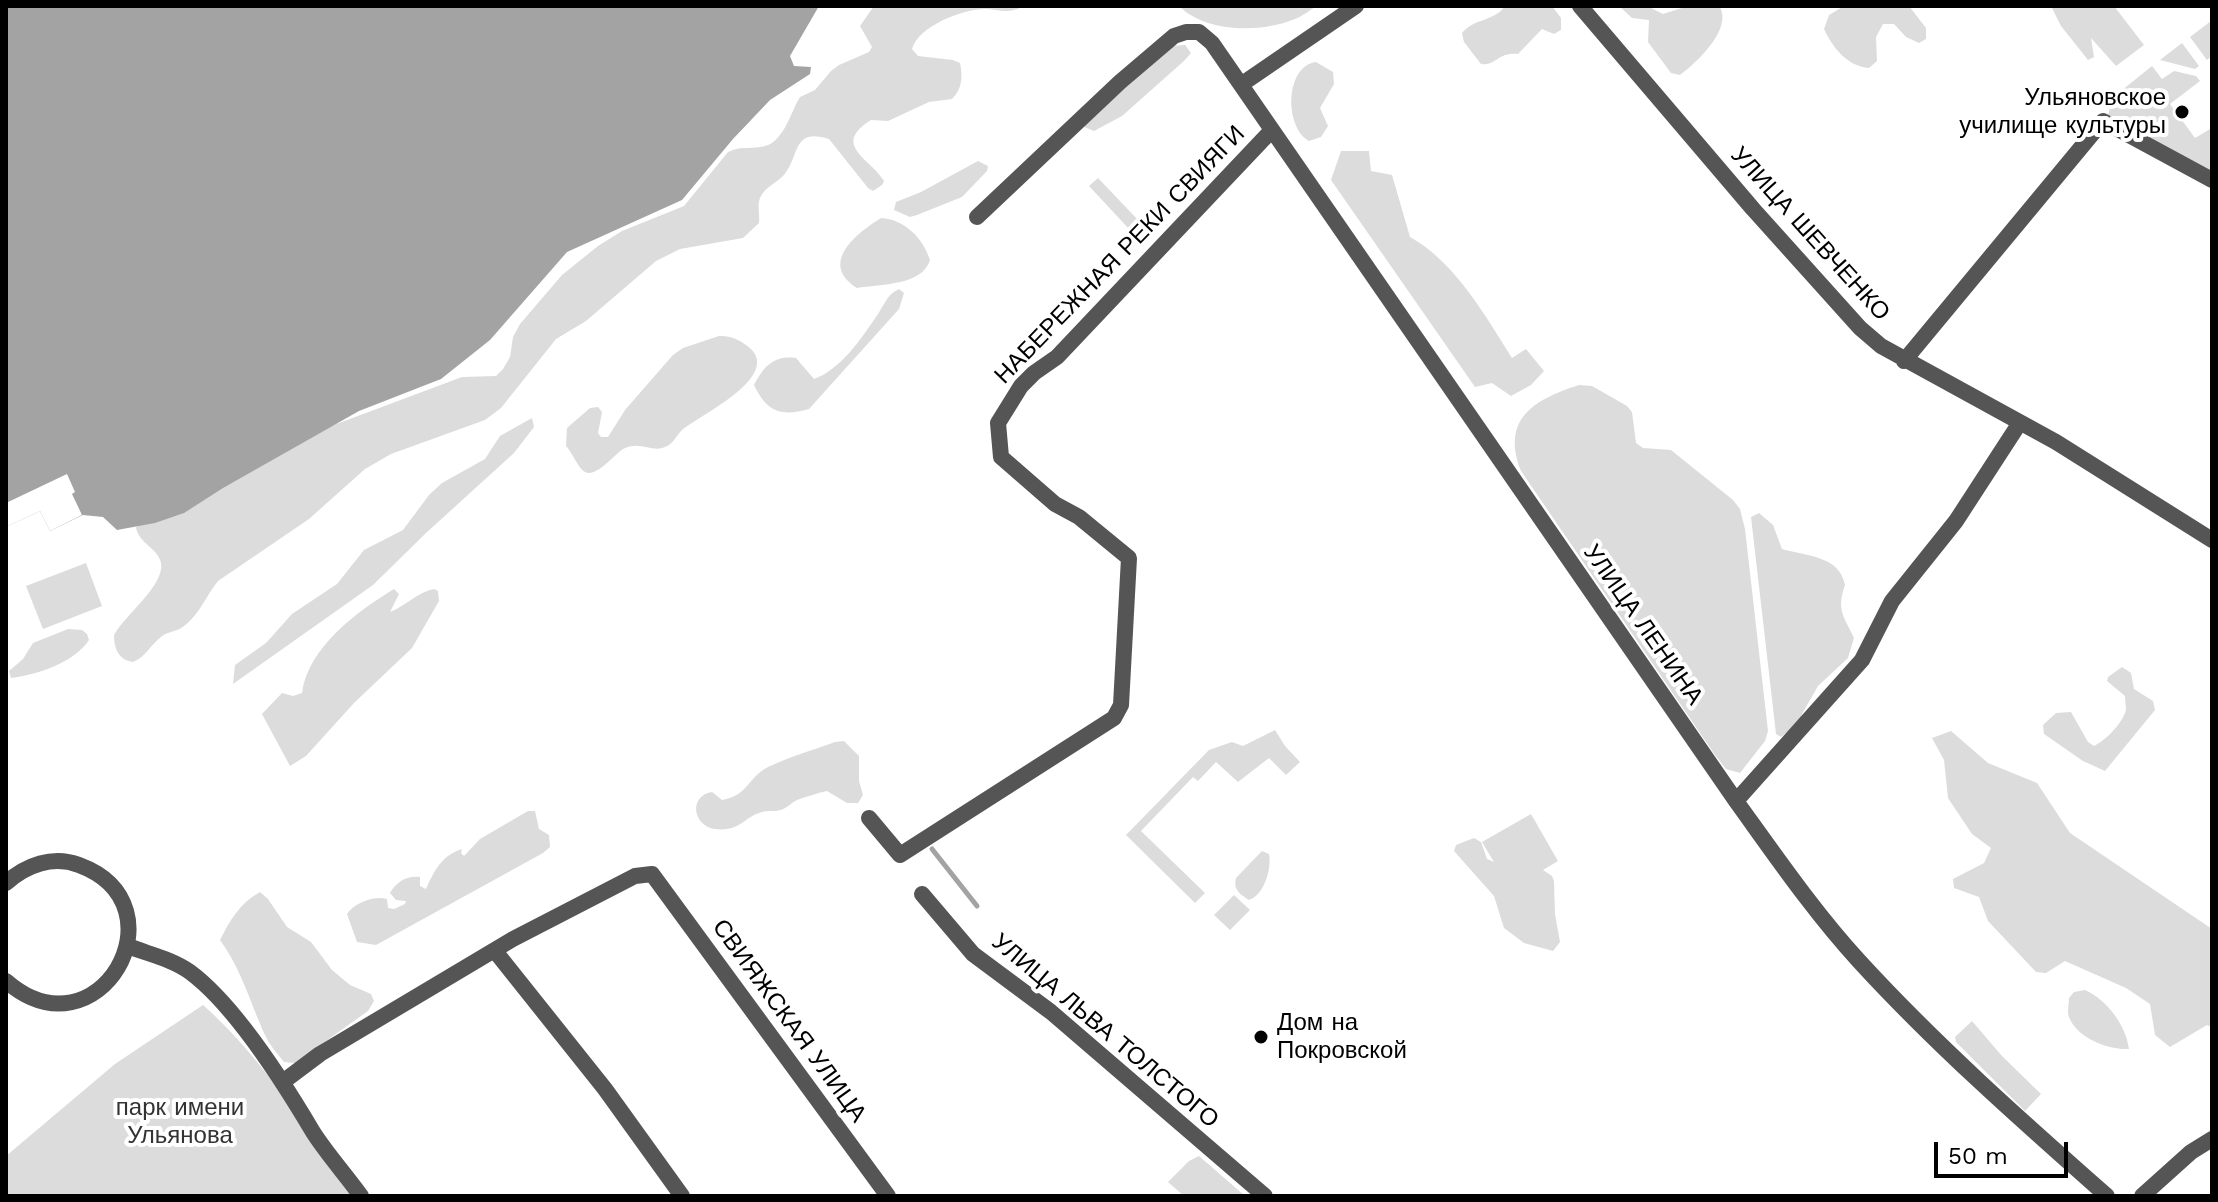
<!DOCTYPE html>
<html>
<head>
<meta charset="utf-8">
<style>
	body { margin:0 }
	#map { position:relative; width:2218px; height:1202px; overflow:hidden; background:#fff; font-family:"Work Sans",sans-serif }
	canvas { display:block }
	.frame { position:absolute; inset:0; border:8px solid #000; pointer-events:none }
	.scale { position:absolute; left:1934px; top:1142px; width:134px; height:36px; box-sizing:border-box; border:4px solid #000; border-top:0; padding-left:10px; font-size:24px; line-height:28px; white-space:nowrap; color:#000; -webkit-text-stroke:6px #fff; paint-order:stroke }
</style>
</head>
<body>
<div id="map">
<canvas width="2218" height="1202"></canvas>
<div class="frame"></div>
<div class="scale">50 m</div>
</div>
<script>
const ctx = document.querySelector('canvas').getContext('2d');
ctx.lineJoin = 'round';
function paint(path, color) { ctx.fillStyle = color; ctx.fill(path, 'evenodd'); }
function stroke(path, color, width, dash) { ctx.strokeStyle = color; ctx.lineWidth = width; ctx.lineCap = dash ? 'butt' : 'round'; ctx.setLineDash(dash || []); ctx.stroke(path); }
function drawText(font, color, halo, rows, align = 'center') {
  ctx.font = font + ' "Work Sans",sans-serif'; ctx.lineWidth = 8; ctx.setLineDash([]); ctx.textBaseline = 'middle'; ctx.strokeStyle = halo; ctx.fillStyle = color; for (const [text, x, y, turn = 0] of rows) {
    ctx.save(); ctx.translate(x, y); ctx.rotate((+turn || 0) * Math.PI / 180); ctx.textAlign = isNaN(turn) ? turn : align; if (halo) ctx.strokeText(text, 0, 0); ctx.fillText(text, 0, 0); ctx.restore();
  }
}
paint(new Path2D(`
	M 874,6 L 1024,6 C 1010,14 1001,10 987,9 C 965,8 918,26 912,49 L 918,56 L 953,60 L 960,63 C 963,77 962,89 952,99 L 929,102 L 888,121 L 871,120 C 831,145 870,158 884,181 L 882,185 L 873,191 L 868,188 L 829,139 C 791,127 800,158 783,176 C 775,184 765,187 760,198 C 757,206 760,214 759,223 L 743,238 L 680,249 L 656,261 L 586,321 L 556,339 L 501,408 L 485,420 L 391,454 L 365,469 L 309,519 L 218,581 C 206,596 199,615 184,626 C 177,632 168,631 161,637 C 150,645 147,656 133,662 C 119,660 114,649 114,635 C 125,615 165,585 161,563 C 158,548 138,543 136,527 L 243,459 L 462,377 L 496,376 L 503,369 L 510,357 L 513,337 L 520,324 L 562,275 L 598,246 L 622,231 L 684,206 L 728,152 C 740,146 748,149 761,147 C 784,144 790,113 800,97 L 815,90 L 831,71 L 839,65 L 869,52 L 872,47 L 860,26 Z
	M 1179,6 L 1317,6 C 1310,10 1303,16 1295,19 C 1261,33 1206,33 1179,6 Z
	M 1505,6 L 1552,6 L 1561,18 L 1561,30 L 1554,34 L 1542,29 L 1518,54 C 1497,52 1497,66 1481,64 L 1464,42 L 1462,33 C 1474,18 1494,22 1505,6 Z
	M 1619,6 L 1647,6 L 1663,14 L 1688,6 L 1719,6 C 1734,27 1697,63 1680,75 L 1671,73 L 1648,42 L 1649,20 L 1632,18 Z
	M 1844,6 L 1909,6 L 1926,28 L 1926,39 L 1919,43 L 1906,37 L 1894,24 L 1883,24 L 1876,37 L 1877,61 L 1869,68 C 1847,66 1833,48 1824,29 L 1829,15 Z
	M 2051,6 L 2114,6 L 2144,45 L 2116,66 L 2091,38 L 2094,57 L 2088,60 L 2061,26 Z
	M 2211,21 L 2212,56 L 2207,60 L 2190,37 Z
	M 2182,43 L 2199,66 L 2195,69 L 2160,60 Z
	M 1185,45 L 1191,53 L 1184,61 L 1122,116 L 1094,131 L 1082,126 L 1172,46 Z
	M 1316,62 L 1333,72 L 1334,84 L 1320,108 L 1328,126 L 1321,137 L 1309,141 C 1284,127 1285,66 1316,62 Z
	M 2152,66 L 2162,79 L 2174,71 L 2196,76 L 2200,81 L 2170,104 L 2195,138 L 2212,128 L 2212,173 L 2108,117 L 2111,99 Z
	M 1341,151 L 1369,151 L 1371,171 L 1392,175 L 1410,237 C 1455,262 1485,315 1512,358 L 1526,349 L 1544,371 L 1531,385 L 1511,396 L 1492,383 L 1475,387 L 1331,180 Z
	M 978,161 L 988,166 L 987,171 L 962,197 L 917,215 L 910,217 L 894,210 L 896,202 L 921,192 Z
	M 1098,178 L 1139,221 L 1130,230 L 1089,186 Z
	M 881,218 C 904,219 923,238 930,260 C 922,286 880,284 857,288 C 818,263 857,233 881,218 Z
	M 899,289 L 904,293 L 899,309 L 809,409 C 781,417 767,412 754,385 C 764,366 774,355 796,358 L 814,379 C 840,370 861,339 876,317 C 884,306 886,295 899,289 Z
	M 719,336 C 731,335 743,341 752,350 C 778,379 697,417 682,430 C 676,436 673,444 665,447 C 652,453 640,440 623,449 C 614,455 599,474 588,473 C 579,472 573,453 566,446 L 567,428 L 590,408 L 598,407 L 602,412 L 598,433 L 601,437 L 608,437 L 625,410 L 673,355 L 683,348 Z
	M 1579,385 L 1592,386 L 1627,406 L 1632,412 L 1636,443 L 1643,448 L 1671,450 L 1733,500 L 1740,509 L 1745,529 L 1768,731 L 1765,741 L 1740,773 L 1726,769 L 1715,755 L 1521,471 C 1501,419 1533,400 1579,385 Z
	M 532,418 L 534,427 L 514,453 L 426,533 L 373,585 L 233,684 L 235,665 L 266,643 L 292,614 L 337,584 L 364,550 L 403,530 L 429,495 L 442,483 L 485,459 L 500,436 Z
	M 1759,513 L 1773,525 L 1782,549 C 1804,556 1840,555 1845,585 C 1836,610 1844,616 1854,638 L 1848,658 L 1818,686 L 1802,714 L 1800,722 L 1781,737 L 1776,734 L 1751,517 Z
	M 86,563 L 102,606 L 43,629 L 26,586 Z
	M 394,589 L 399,594 L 390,612 C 407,605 416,593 434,589 L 438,591 L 439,601 L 412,648 L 354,703 L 306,756 L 290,766 L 262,714 L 282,693 L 293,696 L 302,693 C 308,647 358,611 394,589 Z
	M 68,629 L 82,630 L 87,634 L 89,640 C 74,663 36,675 11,678 L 9,671 L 23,659 L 33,643 Z
	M 2122,667 L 2131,673 L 2134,689 L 2153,701 L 2155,710 L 2105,771 L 2083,761 L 2044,734 L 2043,725 L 2056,713 L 2071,712 L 2088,742 L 2094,746 C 2106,740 2122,724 2126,710 C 2126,709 2125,698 2125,696 L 2107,681 L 2108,677 Z
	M 1275,730 L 1285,746 L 1300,762 L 1286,775 L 1269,758 L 1238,782 L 1216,762 L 1198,781 L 1193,777 L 1141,831 L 1205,893 L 1195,903 L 1126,835 L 1209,750 L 1232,742 L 1243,746 Z
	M 1951,731 L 1988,763 L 2037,783 L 2070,833 L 2212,929 L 2212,1027 L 2207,1025 L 2170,1047 L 2155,1035 L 2150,1004 L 2126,988 L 2065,961 L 2046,973 L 2036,972 L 1988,921 L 1979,897 L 1954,888 L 1953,879 L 1984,863 L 1991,848 L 1972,834 L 1948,798 L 1944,760 L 1932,738 Z
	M 844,741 L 859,756 L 859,781 L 863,795 L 858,803 L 847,803 L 827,791 C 817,793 806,797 797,800 C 791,803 787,808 781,810 C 774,812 768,810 762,812 C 743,817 741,832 715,829 C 693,826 688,796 712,792 L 722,800 C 748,796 748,777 768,767 C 789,757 813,750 835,742 Z
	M 528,811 L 535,811 L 539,829 L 549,835 L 550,847 L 543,853 L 376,945 L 357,942 L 347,914 C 354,903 374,895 387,899 L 388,908 L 394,909 L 405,904 L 406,901 L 396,900 L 390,893 C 396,882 407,875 420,877 L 420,886 L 426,889 C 434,871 442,855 462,849 L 461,853 L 464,856 L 480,839 Z
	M 1531,814 L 1558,861 L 1543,870 L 1552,876 L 1554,881 L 1555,914 L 1560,942 L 1553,951 L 1524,943 L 1504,928 L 1494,896 L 1454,851 L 1456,845 L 1474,838 L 1481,842 L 1487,859 L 1494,862 L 1482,842 Z
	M 1262,851 L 1269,854 C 1272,869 1264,895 1249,900 C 1240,894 1233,890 1236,878 Z
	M 260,892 L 268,899 L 287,927 L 311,942 L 332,970 L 350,985 L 371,994 L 374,1001 L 368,1011 L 295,1063 L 284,1062 C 278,1054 270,1046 266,1037 C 250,1003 242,970 220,940 C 230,920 240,903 260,892 Z
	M 1234,895 L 1250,910 L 1230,930 L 1214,915 Z
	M 2085,990 C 2107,1000 2126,1025 2129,1049 C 2108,1050 2077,1038 2069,1017 C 2067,1012 2069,1003 2069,998 L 2074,992 Z
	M 203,1005 C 264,1059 306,1129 352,1196 L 6,1196 L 6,1156 L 115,1064 Z
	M 1972,1021 L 2002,1056 L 2041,1094 L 2025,1111 L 1956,1042 L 1955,1037 Z
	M 1199,1156 L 1245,1196 L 1184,1196 L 1168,1182 L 1189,1161 Z`), '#dcdcdc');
paint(new Path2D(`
	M 6,6 L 819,6 L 790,56 L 794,66 L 811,67 L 810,74 L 770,100 L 733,139 L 682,200 L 567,252 L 490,340 L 441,379 L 359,411 L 223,488 L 184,513 L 155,523 L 117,530 L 103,517 L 83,515 L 50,531 L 40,511 L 6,527 Z`), '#a3a3a3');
paint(new Path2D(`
	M 67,474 L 75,492 L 72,494 L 82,515 L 50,531 L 40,511 L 6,527 L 6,503 Z`), '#fff');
stroke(new Path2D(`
	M 932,849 L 977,906`), '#a3a3a3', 5);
stroke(new Path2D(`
	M 1580,6 L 1753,209 L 1860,328 L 1881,346 L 2056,442 L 2212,540
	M 1242,84 L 1356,6
	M 977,217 L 1120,82 L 1174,36 L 1186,32 L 1199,32 L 1212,43 L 1736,801 C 1775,855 1814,912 1859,961 C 1935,1044 2022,1121 2107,1196
	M 1904,361 L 2103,121 L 2212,180
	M 1736,801 L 1862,660 L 1892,601 L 1956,521 L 2019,424
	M 869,818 L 900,855 L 1114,718 L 1121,705 L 1129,558 L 1079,517 L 1055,504 L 1001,457 L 998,423 L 1021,386 L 1034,373 L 1057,357 L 1272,130
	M 922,894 L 973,954 L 1051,1012 L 1265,1196
	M 128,946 C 148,954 172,959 190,972 C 236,1006 284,1083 313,1132 C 327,1154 346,1175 361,1196
	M 495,951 L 605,1089 L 682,1196
	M 284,1081 L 320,1054 L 513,939 L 635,876 L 652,874 L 888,1196`), '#555', 16);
stroke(new Path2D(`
	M 6,883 C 26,865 53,855 79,865 C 187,905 98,1061 6,981
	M 2142,1196 L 2191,1152 L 2212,1139`), '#555', 16);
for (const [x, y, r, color] of [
	[2182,112,8,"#000"],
	[1261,1037,8,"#000"]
]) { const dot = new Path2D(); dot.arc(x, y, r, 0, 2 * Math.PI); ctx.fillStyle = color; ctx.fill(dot); stroke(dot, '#fff', 3); }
drawText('24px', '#000', '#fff', [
	["Ульяновское",2166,98],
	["училище культуры",2166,126],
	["Дом на",1277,1023,"left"],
	["Покровской",1277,1051,"left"]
], 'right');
drawText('24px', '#000', '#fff', [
	["УЛИЦА ШЕВЧЕНКО",1810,234,48],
	["НАБЕРЕЖНАЯ РЕКИ СВИЯГИ",1120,255,-46],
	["УЛИЦА ЛЕНИНА",1643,625,55],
	["СВИЯЖСКАЯ УЛИЦА",789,1021,54],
	["УЛИЦА ЛЬВА ТОЛСТОГО",1105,1031,40]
]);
drawText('24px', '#333', '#fff', [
	["парк имени",180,1108],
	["Ульянова",180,1136]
]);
</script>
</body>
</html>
